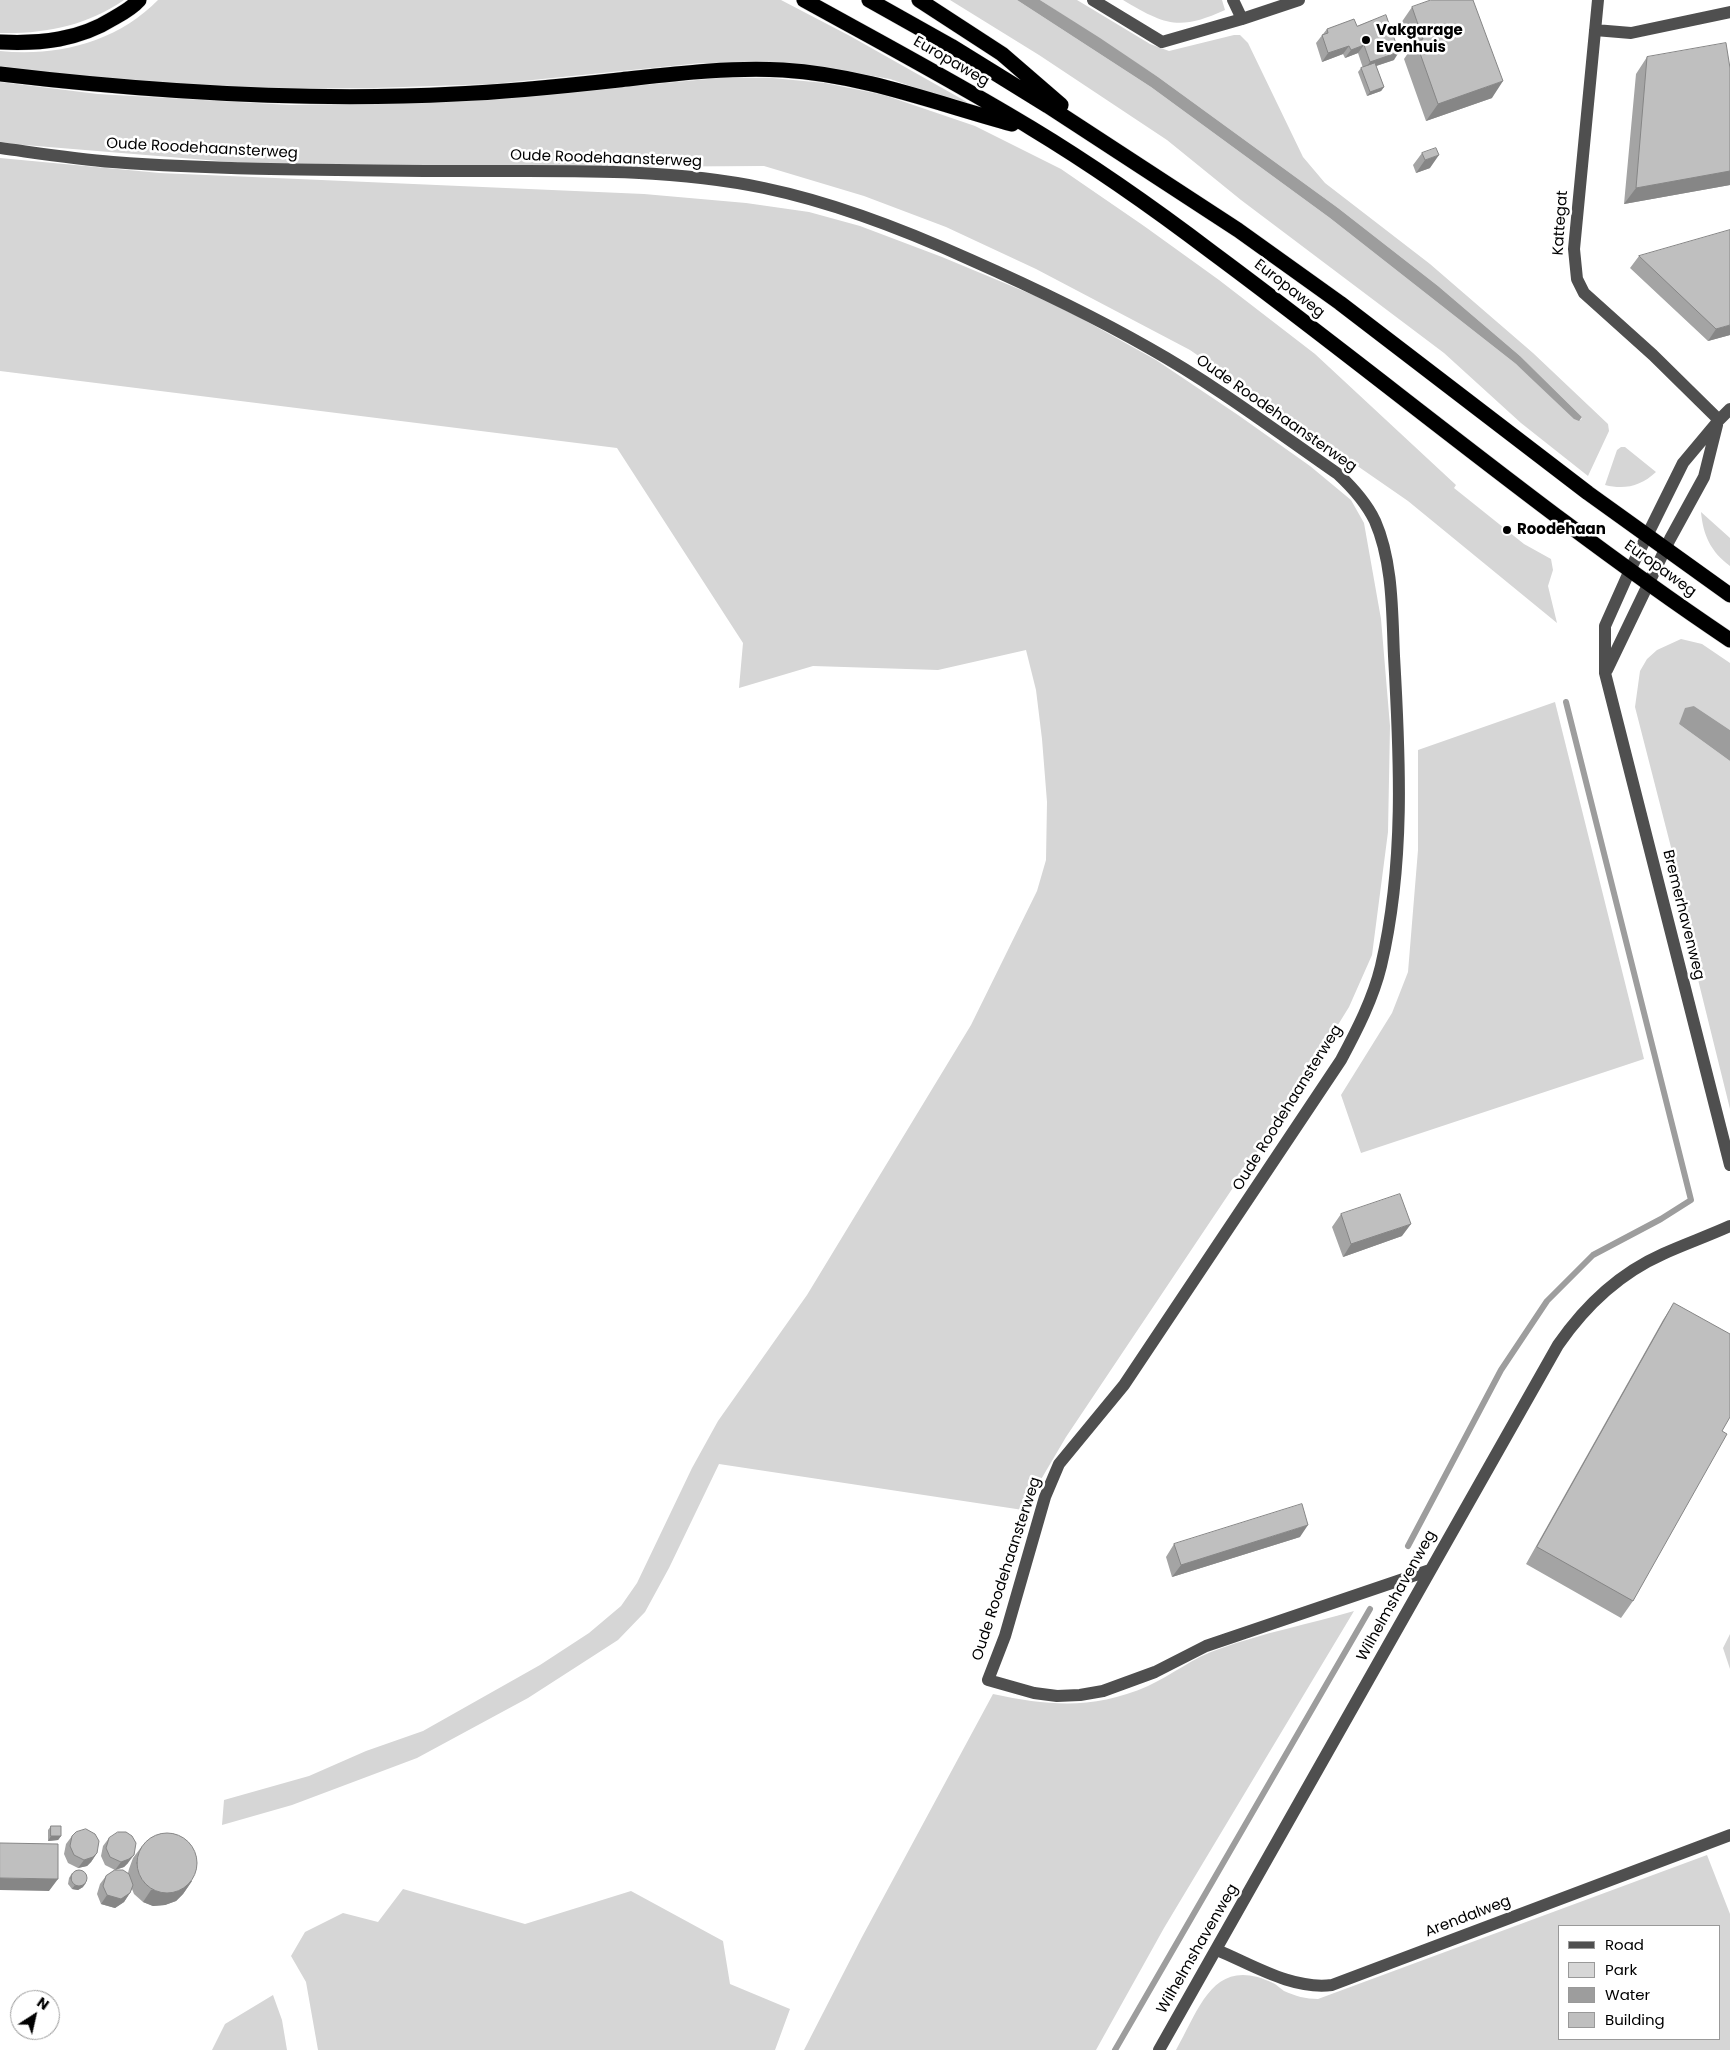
<!DOCTYPE html>
<html>
<head>
<meta charset="utf-8">
<style>
	body { margin:0 }
	#map { position:relative; width:1730px; height:2050px; overflow:hidden; background:#fff; font-family:Poppins,sans-serif }
	canvas { display:block }
	.legend { position:absolute; left:1558px; top:1925px; width:162px; height:115px; box-sizing:border-box; background:#fff; border:1px solid #999; margin:0; padding:6px 9px; list-style:none; font-size:15px; color:#000 }
	.legend li { display:flex; align-items:center; gap:10px; height:25px }
	.legend b { width:25px; border:1px solid #999 }
	.north { position:absolute; left:10px; top:1990px; width:50px; height:50px; box-sizing:border-box; background:#fff; border:1px solid #999; border-radius:50%; rotate:35deg; font-size:14px; font-weight:700; line-height:20px; text-align:center; color:#000 }
	.north::after { content:''; display:block; margin:auto; width:18px; height:22px; background:#000; clip-path:polygon(50% 0,100% 100%,50% 72%,0 100%) }
</style>
</head>
<body>
<div id="map">
<canvas width="1730" height="2050"></canvas>
<ul class="legend">
<li><b style="height:6px;background:#4f4f4f"></b>Road</li>
<li><b style="height:14px;background:#d6d6d6"></b>Park</li>
<li><b style="height:14px;background:#9d9d9d"></b>Water</li>
<li><b style="height:14px;background:#bfbfbf"></b>Building</li>
</ul>
<div class="north">N</div>
</div>
<script>
const ctx = document.querySelector('canvas').getContext('2d');
ctx.lineJoin = 'round';
function paint(path, color) { ctx.fillStyle = color; ctx.fill(path, 'evenodd'); }
function stroke(path, color, width, dash) { ctx.strokeStyle = color; ctx.lineWidth = width; ctx.lineCap = dash ? 'butt' : 'round'; ctx.setLineDash(dash || []); ctx.stroke(path); }
function drawText(font, color, halo, rows, align = 'center') {
  ctx.font = font + ' Poppins,sans-serif'; ctx.lineWidth = 5; ctx.setLineDash([]); ctx.textBaseline = 'middle'; ctx.strokeStyle = halo; ctx.fillStyle = color; for (const [text, x, y, turn = 0] of rows) {
    ctx.save(); ctx.translate(x, y); ctx.rotate((+turn || 0) * Math.PI / 180); ctx.textAlign = isNaN(turn) ? turn : align; if (halo) ctx.strokeText(text, 0, 0); ctx.fillText(text, 0, 0); ctx.restore();
  }
}
paint(new Path2D(`
	M 0,0 L 124,0 C 86,26 45,34 0,33 Z
	M 158,0 L 781,0 L 850,36 L 967,102 L 965,105 L 890,79 L 809,65 L 701,63 L 493,84 L 373,88 L 270,88 L 172,83 L 61,74 L 0,66 L 0,51 C 57,57 117,42 158,0 Z
	M 950,0 L 1017,0 L 1151,87 L 1330,218 L 1516,364 L 1581,420 L 1582,417 L 1520,356 L 1438,286 L 1338,208 L 1158,77 L 1040,0 L 1077,0 L 1150,44 L 1169,51 L 1234,35 L 1240,35 L 1248,43 L 1303,157 L 1325,183 L 1430,264 L 1533,353 L 1608,424 L 1609,431 L 1588,476 L 1521,423 L 1444,353 L 1241,200 L 1167,140 L 1039,55 Z
	M 1123,0 L 1222,0 L 1225,10 C 1179,31 1165,25 1123,0 Z
	M 719,78 L 772,78 L 825,83 L 884,95 L 975,126 L 1061,169 L 1144,226 L 1219,280 L 1315,354 L 1456,485 L 1454,488 L 1524,544 L 1551,559 L 1553,570 L 1548,586 L 1557,623 L 1408,501 L 1190,350 L 1036,269 L 946,227 L 864,196 L 764,166 L 596,167 L 243,163 L 0,143 L 0,82 L 98,94 L 290,105 L 361,104 L 503,98 Z
	M 0,158 L 160,173 L 644,194 L 746,203 L 809,212 L 860,226 L 942,257 L 1038,297 L 1077,316 L 1156,360 L 1238,415 L 1310,466 L 1351,500 L 1364,523 L 1381,619 L 1390,726 L 1388,832 L 1372,955 L 1349,1007 L 1289,1104 L 1066,1437 L 1023,1510 L 719,1464 L 669,1568 L 645,1612 L 618,1640 L 528,1698 L 417,1758 L 292,1805 L 222,1825 L 224,1800 L 309,1776 L 366,1751 L 423,1731 L 540,1665 L 589,1633 L 621,1606 L 637,1583 L 692,1468 L 718,1421 L 807,1295 L 971,1025 L 1037,891 L 1046,860 L 1047,802 L 1042,739 L 1036,690 L 1026,650 L 938,670 L 813,666 L 739,688 L 743,643 L 617,448 L 0,371 Z
	M 1621,447 L 1625,447 L 1656,472 C 1641,486 1625,490 1605,485 L 1617,450 Z
	M 1701,512 L 1730,538 L 1730,566 C 1711,552 1703,535 1701,512 Z
	M 1681,639 L 1702,644 L 1730,663 L 1730,730 L 1694,706 L 1679,724 L 1730,761 L 1730,1109 L 1685,927 L 1674,859 L 1635,707 L 1640,671 L 1647,659 L 1657,650 Z
	M 1555,702 L 1644,1059 L 1361,1153 L 1341,1095 L 1392,1013 L 1408,972 L 1418,850 L 1418,750 Z
	M 1354,1611 L 1164,1928 L 1096,2050 L 804,2050 L 862,1937 L 993,1694 C 1050,1706 1093,1710 1148,1686 C 1172,1675 1194,1657 1219,1649 C 1263,1633 1309,1624 1354,1611 Z
	M 1730,1634 L 1730,1669 L 1723,1648 Z
	M 1707,1855 L 1730,1914 L 1730,2050 L 1176,2050 C 1201,2006 1214,1954 1275,1984 C 1278,1986 1281,1989 1284,1991 C 1295,1996 1306,1999 1318,1999 ZM 1559,1926 L 1719,1926 L 1719,2039 L 1559,2039 Z
	M 403,1889 L 525,1924 L 631,1891 L 723,1941 L 730,1984 L 790,2009 L 775,2050 L 318,2050 L 306,1982 L 291,1956 L 305,1932 L 343,1913 L 378,1922 Z
	M 273,1995 L 282,2020 L 287,2050 L 212,2050 L 225,2024 Z`), '#d6d6d6');
paint(new Path2D(`
	M 1017,0 L 1040,0 L 1100,38 L 1158,77 L 1338,208 L 1438,286 L 1520,356 L 1582,417 L 1579,421 L 1574,419 L 1516,364 L 1330,218 L 1151,87 Z
	M 1694,706 L 1730,730 L 1730,761 L 1679,724 L 1685,708 Z`), '#9d9d9d');
stroke(new Path2D(`
	M 1408,1546 L 1501,1370 L 1547,1301 L 1593,1255 L 1661,1219 L 1691,1200 L 1566,702
	M 1115,2050 L 1370,1609`), '#9d9d9d', 6);
const highway = new Path2D(`
	M 804,0 C 880,42 957,83 1031,128 C 1094,166 1155,209 1213,253 C 1386,381 1551,520 1730,640
	M 869,0 L 951,46 L 1048,106 L 1238,230 L 1340,303 L 1588,493 L 1730,595
	M 919,0 L 1002,54 L 1061,105
	M 0,42 C 41,44 79,40 114,18 C 123,13 132,8 139,0
	M 0,74 C 151,92 304,102 456,94 C 510,92 565,86 619,80 C 673,74 728,67 783,70 C 864,75 935,103 1012,124`);
stroke(highway, '#dbdbdb', 16);
stroke(new Path2D(`
	M 1093,0 L 1162,42 L 1242,19 L 1299,0
	M 1233,0 L 1242,19
	M 1598,0 L 1574,249 L 1577,279 L 1584,293 L 1653,355 L 1719,420
	M 1595,30 L 1631,33 L 1730,12
	M 0,148 C 37,153 75,159 113,162 C 221,170 330,170 439,171 C 547,172 658,166 764,188 C 836,203 905,230 971,260 C 1032,287 1091,315 1149,348 C 1215,385 1276,431 1338,474 C 1353,488 1366,502 1375,521 C 1393,562 1392,612 1394,656 C 1400,759 1405,864 1381,966 C 1373,999 1357,1030 1341,1060 L 1124,1385 L 1059,1464 L 1045,1497 L 1005,1636 L 988,1680 L 1034,1693 L 1057,1696 L 1080,1695 L 1103,1691 L 1155,1672 L 1206,1646 L 1430,1570
	M 1730,409 L 1719,420 L 1683,463 L 1630,570 L 1605,626 L 1605,673 L 1730,1165
	M 1607,670 L 1670,539 L 1704,477 L 1717,425
	M 1217,1950 C 1253,1965 1292,1990 1332,1985 L 1730,1835
	M 1159,2050 L 1558,1345 C 1585,1306 1618,1274 1663,1254 C 1685,1244 1708,1236 1730,1226`), '#4f4f4f', 12);
stroke(highway, '#000', 15);
paint(new Path2D(`
	M 1412,7 L 1492,98 L 1426,121 L 1404,59 L 1410,50 L 1401,23 Z
	M 1357,26 L 1394,60 L 1376,66 L 1384,87 L 1381,91 L 1367,96 L 1358,72 L 1361,68 L 1363,68 L 1358,53 L 1345,58 L 1343,54 L 1322,62 L 1316,43 L 1327,29 Z
	M 1647,57 L 1730,68 L 1730,185 L 1624,204 L 1636,74 Z
	M 1422,153 L 1430,168 L 1416,173 L 1413,165 Z
	M 1639,256 L 1730,335 L 1708,341 L 1630,268 Z
	M 1341,1214 L 1402,1236 L 1343,1257 L 1332,1227 Z
	M 1674,1303 L 1722,1431 L 1633,1601 L 1621,1618 L 1526,1564 L 1663,1320 Z
	M 1300,1537 L 1172,1577 L 1166,1557 L 1174,1544 Z
	M 51,1826 L 61,1836 L 58,1840 L 48,1841 L 48,1830 Z
	M 72,1836 L 97,1853 L 91,1862 L 87,1866 L 78,1868 L 68,1863 L 64,1854 L 66,1844 Z
	M 109,1838 L 128,1863 L 124,1867 L 115,1870 L 128,1873 L 129,1869 L 133,1858 L 142,1846 L 192,1881 L 183,1894 L 176,1901 L 165,1905 L 153,1906 L 143,1902 L 134,1894 L 132,1889 L 124,1902 L 115,1908 L 101,1904 L 97,1894 L 100,1884 L 106,1876 L 115,1870 L 105,1865 L 101,1856 L 103,1846 Z
	M 72,1873 L 83,1887 L 78,1890 L 72,1889 L 68,1884 L 69,1878 Z`), '#a4a4a4');
paint(new Path2D(`
	M 1364,45 L 1358,53 L 1345,58 L 1351,50 Z
	M 1349,46 L 1343,54 L 1322,62 L 1328,53 Z
	M 1399,52 L 1394,60 L 1364,70 L 1370,62 Z
	M 1503,81 L 1492,98 L 1426,121 L 1438,104 Z
	M 1384,87 L 1381,91 L 1367,96 L 1370,92 Z
	M 1439,155 L 1430,168 L 1416,173 L 1425,160 Z
	M 1730,171 L 1730,185 L 1624,204 L 1636,188 Z
	M 1730,325 L 1730,335 L 1708,341 L 1716,329 Z
	M 1411,1224 L 1402,1236 L 1343,1257 L 1351,1244 Z
	M 1308,1525 L 1300,1537 L 1172,1577 L 1181,1565 Z
	M 51,1836 L 61,1836 L 58,1840 L 48,1841 Z
	M 97,1853 L 91,1862 L 87,1866 L 78,1868 L 84,1860 Z
	M 134,1855 L 128,1863 L 124,1867 L 115,1870 L 121,1862 Z
	M 0,1878 L 58,1879 L 49,1891 L 0,1890 Z
	M 192,1881 L 183,1894 L 176,1901 L 165,1905 L 153,1906 L 143,1902 L 151,1890 Z
	M 86,1883 L 83,1887 L 78,1890 L 72,1889 L 75,1885 Z
	M 130,1893 L 124,1902 L 115,1908 L 101,1904 L 107,1895 Z`), '#868686');
const building = new Path2D(`
	M 1431,0 L 1473,0 L 1503,81 L 1438,104 L 1416,42 L 1423,39 L 1412,7 Z
	M 1386,15 L 1399,52 L 1370,62 L 1364,45 L 1351,50 L 1349,46 L 1328,53 L 1322,35 L 1328,33 L 1327,29 L 1354,19 L 1357,26 Z
	M 1726,43 L 1730,68 L 1730,171 L 1636,188 L 1647,57 Z
	M 1375,63 L 1384,87 L 1370,92 L 1361,68 Z
	M 1436,148 L 1439,155 L 1425,160 L 1422,153 Z
	M 1730,230 L 1730,325 L 1716,329 L 1639,256 Z
	M 1400,1194 L 1411,1224 L 1351,1244 L 1341,1214 Z
	M 1674,1303 L 1730,1334 L 1730,1417 L 1722,1431 L 1727,1434 L 1633,1601 L 1537,1547 Z
	M 1302,1504 L 1308,1525 L 1181,1565 L 1174,1544 Z
	M 51,1826 L 61,1826 L 61,1836 L 51,1836 Z
	M 86,1829 L 95,1834 L 99,1841 L 97,1853 L 93,1857 L 84,1860 L 74,1855 L 70,1846 L 72,1836 L 76,1832 Z
	M 118,1832 L 126,1832 L 132,1836 L 136,1843 L 134,1855 L 129,1859 L 121,1862 L 110,1857 L 106,1848 L 109,1838 Z
	M137 1863a30 30 0 1 1 60 0a30 30 0 1 1-60 0Z
	M 0,1843 L 58,1844 L 58,1879 L 0,1878 Z
	M 115,1870 L 123,1870 L 129,1874 L 133,1885 L 130,1893 L 121,1899 L 107,1895 L 103,1886 L 106,1876 Z
	M71 1878a8 8 0 1 1 16 0a8 8 0 1 1-16 0Z`);
paint(building, '#bfbfbf');
stroke(building, '#868686', 1);
for (const [x, y, r, color] of [
	[1366,40,5,"#000"],
	[1507,530,5,"#000"]
]) { const dot = new Path2D(); dot.arc(x, y, r, 0, 2 * Math.PI); ctx.fillStyle = color; ctx.fill(dot); stroke(dot, '#fff', 2); }
drawText('bold 15px', '#000', '#fff', [
	["Vakgarage",1376,31],
	["Evenhuis",1376,48],
	["Roodehaan",1517,530]
], 'left');
drawText('15px', '#000', '#fff', [
	["Europaweg",951,62,30],
	["Oude Roodehaansterweg",202,149,3],
	["Oude Roodehaansterweg",606,159,2],
	["Kattegat",1561,223,-86],
	["Europaweg",1289,289,38],
	["Oude Roodehaansterweg",1276,414,35],
	["Europaweg",1660,569,36],
	["Bremerhavenweg",1683,915,76],
	["Oude Roodehaansterweg",1288,1108,-58],
	["Oude Roodehaansterweg",1007,1569,-72],
	["Wilhelmshavenweg",1397,1596,-61],
	["Arendalweg",1468,1917,-21],
	["Wilhelmshavenweg",1198,1949,-60]
]);
</script>
</body>
</html>
